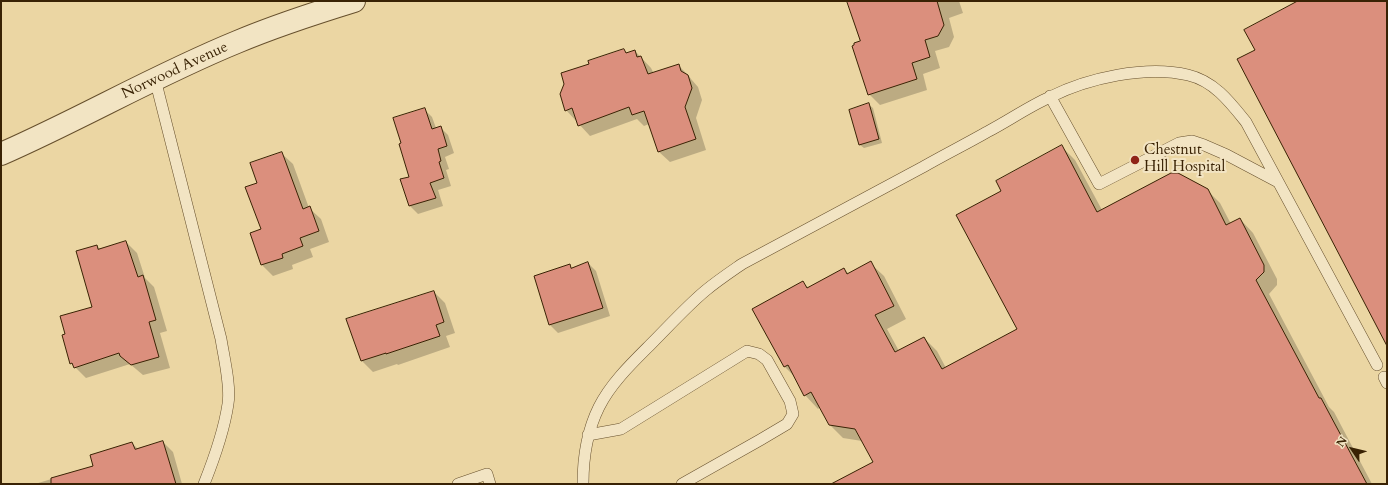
<!DOCTYPE html>
<html>
<head>
<meta charset="utf-8">
<style>
	body { margin:0 }
	#map { position:relative; width:1388px; height:485px; overflow:hidden; background:#ebd6a3; font-family:Cardo,serif }
	canvas { display:block }
	.frame { position:absolute; inset:0; border:2px solid #392204; pointer-events:none }
	.north { position:absolute; left:1332px; top:429px; width:40px; height:40px; -webkit-text-stroke:3px #f2e4c3; paint-order:stroke; rotate:305deg; font-size:11px; font-weight:700; line-height:16px; text-align:center; color:#392204 }
	.north::after { content:''; display:block; margin:auto; width:14px; height:18px; background:#392204; clip-path:polygon(50% 0,100% 100%,50% 72%,0 100%) }
</style>
</head>
<body>
<div id="map">
<canvas width="1388" height="485"></canvas>
<div class="frame"></div>
<div class="north">N</div>
</div>
<script>
const ctx = document.querySelector('canvas').getContext('2d');
ctx.lineJoin = 'round';
function paint(path, color) { ctx.fillStyle = color; ctx.fill(path, 'evenodd'); }
function stroke(path, color, width, dash) { ctx.strokeStyle = color; ctx.lineWidth = width; ctx.lineCap = dash ? 'butt' : 'round'; ctx.setLineDash(dash || []); ctx.stroke(path); }
function drawText(font, color, halo, rows, align = 'center') {
  ctx.font = font + ' Cardo,serif'; ctx.lineWidth = 4; ctx.setLineDash([]); ctx.textBaseline = 'middle'; ctx.strokeStyle = halo; ctx.fillStyle = color; for (const [text, x, y, turn = 0] of rows) {
    ctx.save(); ctx.translate(x, y); ctx.rotate((+turn || 0) * Math.PI / 180); ctx.textAlign = isNaN(turn) ? turn : align; if (halo) ctx.strokeText(text, 0, 0); ctx.fillText(text, 0, 0); ctx.restore();
  }
}
paint(new Path2D(`
	M 852,1 L 959,1 L 963,13 L 949,18 L 954,37 L 949,47 L 935,51 L 940,68 L 923,74 L 927,90 L 880,105 L 869,94 L 861,42 Z
	M 624,50 L 628,54 L 635,51 L 651,68 L 654,74 L 678,65 L 689,76 L 691,79 L 698,87 L 702,100 L 696,118 L 706,150 L 670,162 L 658,151 L 649,124 L 644,126 L 637,119 L 590,136 L 566,110 L 590,65 Z
	M 869,105 L 873,108 L 882,143 L 864,148 L 860,145 Z
	M 424,109 L 432,117 L 436,128 L 440,127 L 448,135 L 454,153 L 445,157 L 449,169 L 446,170 L 451,186 L 438,190 L 443,206 L 418,214 L 410,206 L 401,180 L 410,178 Z
	M 1062,147 L 1075,160 L 1102,210 L 1207,190 L 1220,203 L 1231,224 L 1240,219 L 1253,233 L 1277,279 L 1277,285 L 1269,294 L 1329,407 L 1334,412 L 1372,484 L 834,484 L 874,462 L 862,441 L 843,438 L 830,425 L 820,407 L 818,409 L 805,395 L 796,378 L 785,367 L 803,283 L 809,288 L 844,269 L 849,274 L 870,263 L 884,276 L 906,319 L 887,329 L 899,351 L 924,338 L 937,351 L 946,368 L 1019,330 L 1003,192 Z
	M 281,153 L 293,164 L 309,208 L 321,219 L 329,242 L 310,249 L 313,257 L 292,265 L 293,269 L 273,276 L 262,265 L 251,234 L 262,230 L 258,183 Z
	M 126,242 L 137,253 L 145,278 L 154,287 L 167,331 L 160,333 L 170,368 L 143,375 L 130,364 L 86,378 L 71,363 L 94,307 L 97,246 L 100,249 Z
	M 588,263 L 596,271 L 610,316 L 558,333 L 550,325 L 535,277 L 570,266 L 572,268 Z
	M 434,292 L 445,303 L 455,333 L 446,336 L 450,347 L 398,365 L 397,364 L 373,372 L 362,361 Z
	M 163,442 L 173,452 L 182,484 L 35,484 L 94,466 L 132,443 L 138,449 Z`), '#0003');
const building = new Path2D(`
	M 847,1 L 937,1 L 944,25 L 938,36 L 925,40 L 930,57 L 912,63 L 917,79 L 868,95 L 852,46 L 854,45 L 854,43 L 860,41 Z
	M 1298,1 L 1387,1 L 1387,346 L 1237,59 L 1255,50 L 1244,30 Z
	M 624,49 L 626,53 L 635,50 L 637,57 L 641,56 L 648,74 L 679,64 L 681,71 L 688,75 L 692,88 L 685,107 L 696,139 L 658,152 L 644,111 L 632,115 L 629,107 L 578,126 L 572,108 L 565,111 L 560,94 L 564,84 L 561,73 L 589,64 L 588,61 Z
	M 869,103 L 879,139 L 859,145 L 849,110 Z
	M 425,108 L 432,129 L 441,126 L 447,146 L 438,149 L 441,161 L 439,162 L 444,178 L 430,183 L 436,198 L 409,206 L 400,179 L 409,177 L 399,144 L 401,143 L 393,118 Z
	M 1062,145 L 1097,212 L 1171,173 L 1178,173 L 1208,189 L 1226,225 L 1240,218 L 1264,265 L 1264,272 L 1256,280 L 1319,398 L 1321,398 L 1367,484 L 831,484 L 873,462 L 855,429 L 829,425 L 811,392 L 804,396 L 788,365 L 784,367 L 752,309 L 803,281 L 807,288 L 844,268 L 847,274 L 871,261 L 894,306 L 875,315 L 895,352 L 924,337 L 942,369 L 1017,329 L 956,215 L 1001,191 L 996,181 Z
	M 282,152 L 303,209 L 310,206 L 319,231 L 300,238 L 303,246 L 282,254 L 283,258 L 261,265 L 250,233 L 261,229 L 245,187 L 257,183 L 250,163 Z
	M 126,241 L 138,277 L 143,275 L 156,320 L 149,322 L 159,357 L 131,365 L 120,356 L 119,353 L 74,368 L 72,363 L 70,364 L 62,335 L 65,334 L 60,316 L 92,307 L 76,251 L 97,245 L 98,249 Z
	M 588,262 L 603,308 L 549,325 L 534,276 L 570,264 L 571,268 Z
	M 434,291 L 444,322 L 436,325 L 440,336 L 386,354 L 386,353 L 361,361 L 346,319 Z
	M 163,441 L 176,484 L 51,484 L 51,478 L 93,466 L 90,455 L 132,442 L 135,449 Z`);
paint(building, '#db8f7d');
stroke(building, '#392204', 1);
const lane = new Path2D(`
	M 155,79 L 221,339 C 224,358 231,386 228,404 C 224,431 214,459 204,484
	M 1050,96 L 1099,184 L 1179,143 L 1192,141 L 1204,145 L 1227,155 L 1278,182
	M 1384,377 L 1387,383
	M 588,435 L 621,429 L 747,351 L 759,354 L 767,360 L 790,401 L 793,414 L 787,424 L 760,440 L 682,484
	M 458,484 L 487,474 L 490,484
	M 583,484 C 583,458 587,431 599,407 C 611,383 632,363 651,344 C 669,326 686,307 705,291 C 717,281 729,273 742,264 C 802,232 863,199 923,167 C 944,155 966,144 987,132 C 1008,121 1028,107 1050,97 C 1088,78 1146,65 1188,75 C 1214,81 1230,102 1246,122 L 1377,365`);
const street = new Path2D(`
	M 1,154 C 81,119 156,75 237,42 C 275,26 315,13 354,1`);
stroke(lane, '#664f2c', 12);
stroke(street, '#664f2c', 24);
stroke(lane, '#f2e4c3', 11);
stroke(street, '#f2e4c3', 22);
for (const [x, y, r, color] of [
	[1135,160,5,"#8f2418"]
]) { const dot = new Path2D(); dot.arc(x, y, r, 0, 2 * Math.PI); ctx.fillStyle = color; ctx.fill(dot); stroke(dot, '#f2e4c3', 1.5); }
drawText('15px', '#392204', '#f2e4c3', [
	["Norwood Avenue",175,71,-25]
]);
drawText('15px', '#392204', '#f2e4c3', [
	["Chestnut",1144,151],
	["Hill Hospital",1144,168]
], 'left');
</script>
</body>
</html>
